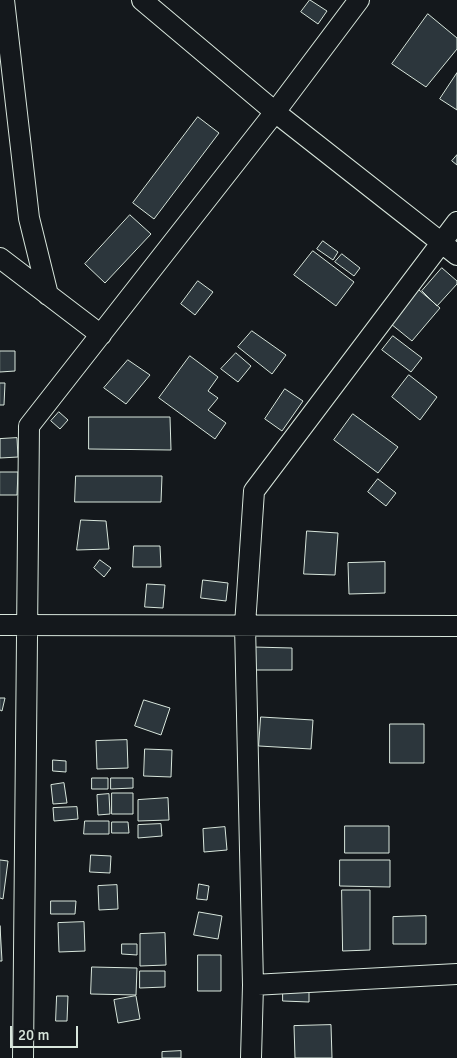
<!DOCTYPE html>
<html>
<head>
<meta charset="utf-8">
<style>
	body { margin:0 }
	#map { position:relative; width:457px; height:1058px; overflow:hidden; background:#14181c; font-family:Signika,sans-serif }
	canvas { display:block }
	.scale { position:absolute; left:10px; top:1026px; width:68px; height:22px; box-sizing:border-box; border:2px solid #d8e6dc; border-top:0; padding-left:6px; font-size:15px; line-height:18px; white-space:nowrap; color:#d8e6dc; -webkit-text-stroke:4px #14181c; paint-order:stroke }
</style>
</head>
<body>
<div id="map">
<canvas width="457" height="1058"></canvas>
<div class="scale">20 m</div>
</div>
<script>
const ctx = document.querySelector('canvas').getContext('2d');
ctx.lineJoin = 'round';
function paint(path, color) { ctx.fillStyle = color; ctx.fill(path, 'evenodd'); }
function stroke(path, color, width, dash) { ctx.strokeStyle = color; ctx.lineWidth = width; ctx.lineCap = dash ? 'butt' : 'round'; ctx.setLineDash(dash || []); ctx.stroke(path); }
const building = new Path2D(`
	M 310,0 L 327,11 L 318,24 L 301,12 Z
	M 428,14 L 457,38 L 457,49 L 426,87 L 392,64 Z
	M 457,73 L 457,110 L 440,99 Z
	M 198,117 L 219,133 L 154,219 L 133,203 Z
	M 457,155 L 457,165 L 452,161 Z
	M 130,215 L 151,234 L 105,283 L 85,264 Z
	M 323,241 L 338,252 L 333,260 L 317,249 Z
	M 313,251 L 354,282 L 336,306 L 294,275 Z
	M 342,254 L 360,268 L 354,276 L 335,262 Z
	M 442,268 L 457,281 L 457,284 L 437,306 L 422,291 Z
	M 198,281 L 213,292 L 195,315 L 181,304 Z
	M 419,290 L 440,308 L 412,341 L 391,324 Z
	M 252,331 L 286,355 L 272,374 L 238,347 Z
	M 393,336 L 422,358 L 411,372 L 382,350 Z
	M 0,351 L 15,351 L 15,371 L 0,372 Z
	M 236,353 L 251,366 L 238,382 L 221,369 Z
	M 190,356 L 218,377 L 208,391 L 218,398 L 208,410 L 226,423 L 215,439 L 159,398 Z
	M 128,360 L 150,375 L 126,404 L 104,388 Z
	M 409,375 L 437,397 L 420,420 L 392,397 Z
	M 0,383 L 5,383 L 4,405 L 0,405 Z
	M 285,389 L 303,401 L 282,431 L 265,419 Z
	M 59,412 L 68,420 L 60,429 L 51,421 Z
	M 353,414 L 398,447 L 378,473 L 334,440 Z
	M 89,417 L 170,417 L 171,450 L 89,449 Z
	M 17,438 L 18,457 L 0,458 L 0,439 Z
	M 0,472 L 18,472 L 17,495 L 0,495 Z
	M 76,476 L 162,476 L 161,502 L 75,502 Z
	M 378,479 L 396,493 L 386,506 L 368,492 Z
	M 81,520 L 106,521 L 109,549 L 77,550 Z
	M 307,531 L 338,533 L 335,575 L 304,574 Z
	M 134,546 L 160,546 L 161,567 L 133,567 Z
	M 100,560 L 111,568 L 104,577 L 94,568 Z
	M 385,562 L 385,593 L 349,594 L 348,563 Z
	M 203,580 L 228,583 L 226,601 L 201,598 Z
	M 147,584 L 165,585 L 163,608 L 145,607 Z
	M 253,647 L 292,648 L 292,670 L 253,670 Z
	M 0,698 L 5,698 L 2,711 L 0,710 Z
	M 144,700 L 170,708 L 161,735 L 135,726 Z
	M 261,717 L 313,720 L 311,749 L 259,746 Z
	M 390,724 L 424,724 L 424,763 L 390,763 Z
	M 127,740 L 128,768 L 97,769 L 96,741 Z
	M 145,749 L 172,750 L 171,777 L 144,776 Z
	M 53,760 L 66,761 L 66,772 L 53,771 Z
	M 92,778 L 108,778 L 108,789 L 92,789 Z
	M 111,778 L 133,778 L 133,788 L 111,789 Z
	M 64,783 L 67,803 L 53,804 L 51,785 Z
	M 112,793 L 133,793 L 133,814 L 112,814 Z
	M 109,794 L 110,814 L 98,815 L 97,795 Z
	M 168,798 L 169,820 L 138,821 L 138,800 Z
	M 77,807 L 78,819 L 54,821 L 53,808 Z
	M 85,821 L 109,821 L 109,834 L 84,834 Z
	M 112,822 L 128,822 L 129,833 L 112,833 Z
	M 161,824 L 162,836 L 138,838 L 138,825 Z
	M 345,826 L 389,826 L 389,853 L 345,853 Z
	M 225,827 L 227,850 L 204,852 L 203,829 Z
	M 91,855 L 111,856 L 110,873 L 90,872 Z
	M 0,860 L 8,861 L 3,899 L 0,898 Z
	M 340,860 L 390,860 L 390,887 L 340,886 Z
	M 199,884 L 209,886 L 207,900 L 197,899 Z
	M 117,885 L 118,909 L 99,910 L 98,886 Z
	M 342,890 L 370,890 L 370,950 L 343,951 Z
	M 51,901 L 76,901 L 75,914 L 51,914 Z
	M 199,912 L 222,916 L 218,939 L 194,935 Z
	M 426,916 L 426,944 L 393,944 L 393,917 Z
	M 84,922 L 85,951 L 59,952 L 58,923 Z
	M 0,926 L 2,961 L 0,961 Z
	M 165,933 L 166,965 L 140,966 L 140,934 Z
	M 122,944 L 137,944 L 137,955 L 122,954 Z
	M 198,955 L 221,955 L 221,991 L 198,991 Z
	M 92,967 L 137,968 L 136,995 L 91,994 Z
	M 140,971 L 165,971 L 165,987 L 140,988 Z
	M 283,990 L 309,991 L 309,1002 L 283,1001 Z
	M 57,996 L 68,996 L 67,1021 L 56,1021 Z
	M 136,996 L 140,1019 L 118,1023 L 114,1000 Z
	M 331,1025 L 332,1058 L 295,1058 L 294,1026 Z
	M 181,1051 L 181,1058 L 162,1058 L 162,1052 Z`);
paint(building, '#2c363c');
stroke(building, '#d8e6dc', 1);
const street = new Path2D(`
	M 4,0 L 29,218 L 48,295
	M 142,0 L 275,112 L 457,255
	M 0,258 L 101,335
	M 0,625 L 457,626
	M 253,985 L 457,974
	M 23,1058 L 29,426 L 275,112 L 359,0
	M 251,1058 L 253,985 L 245,625 L 254,491 L 457,222`);
stroke(street, '#d8e6dc', 22);
stroke(street, '#14181c', 20);
</script>
</body>
</html>
